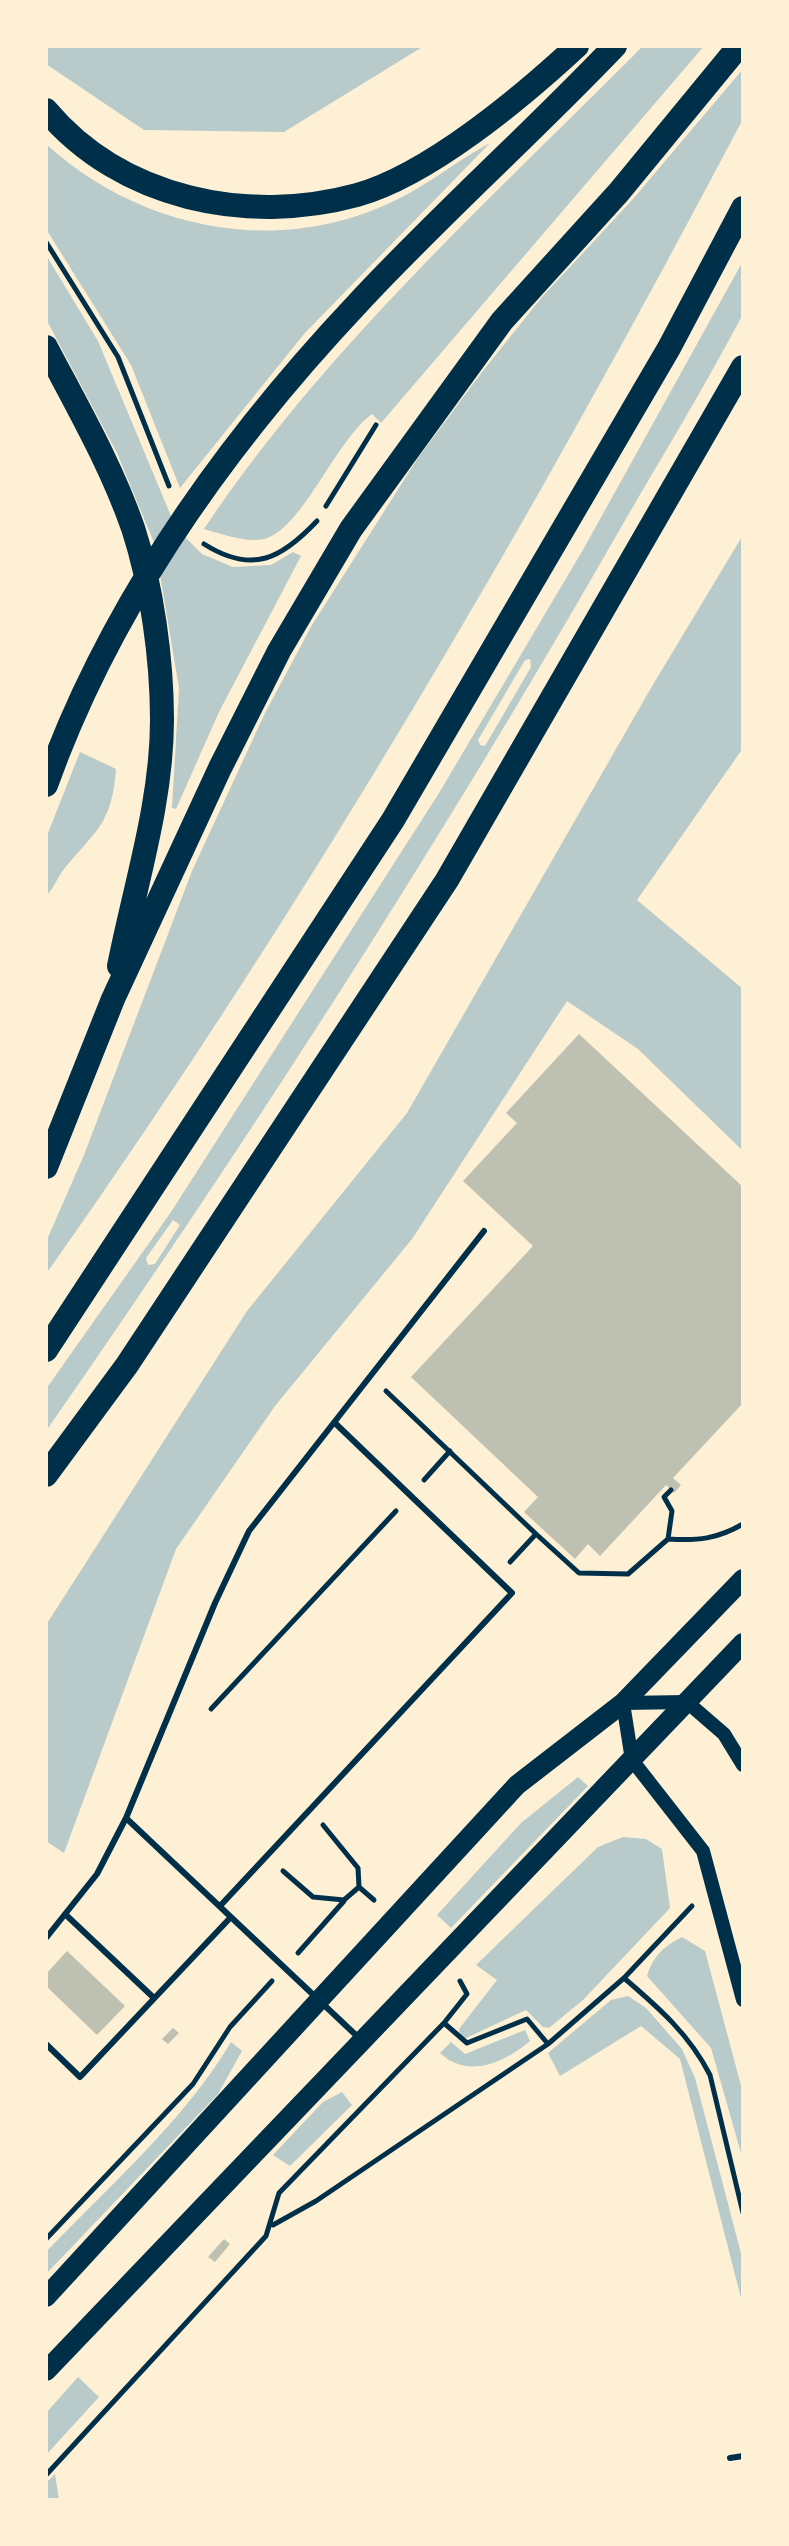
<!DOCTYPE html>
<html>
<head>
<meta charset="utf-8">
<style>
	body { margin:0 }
	#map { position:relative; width:789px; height:2546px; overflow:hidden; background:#fdf0d5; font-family:Georgia,serif }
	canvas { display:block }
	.frame { position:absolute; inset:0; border:48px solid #fdf0d5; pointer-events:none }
</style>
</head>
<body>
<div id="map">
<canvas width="789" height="2546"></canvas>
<div class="frame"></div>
</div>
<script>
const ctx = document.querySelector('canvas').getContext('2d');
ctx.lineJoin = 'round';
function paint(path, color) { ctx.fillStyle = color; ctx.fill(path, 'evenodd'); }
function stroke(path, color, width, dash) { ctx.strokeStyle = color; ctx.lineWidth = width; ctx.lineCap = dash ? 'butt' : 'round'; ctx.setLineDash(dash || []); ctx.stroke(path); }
paint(new Path2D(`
	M 46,46 L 424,46 L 284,132 L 144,130 L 46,64 Z
	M 643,46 L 704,46 L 381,423 L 372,414 C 335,441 302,530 264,539 C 244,543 223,534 204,529 C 325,348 490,200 643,46 Z
	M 743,69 L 743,119 C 534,516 306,907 46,1274 L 46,1242 L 84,1155 L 192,871 L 265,713 L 312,625 L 418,458 L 482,372 L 542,297 L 633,199 Z
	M 490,143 L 304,334 L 180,488 L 131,365 L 46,229 L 46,144 C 140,230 279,258 396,200 C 429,184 458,160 490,143 Z
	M 46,255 L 98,341 L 176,528 L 202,554 L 233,567 L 271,565 L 293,552 L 301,556 L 219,712 L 176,809 L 172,808 L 179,688 L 155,545 L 117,453 L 46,319 Z
	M 743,261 L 743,314 C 701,394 653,471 608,550 C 434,853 246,1144 46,1431 L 46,1389 L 171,1212 L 439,793 L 584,548 ZM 530,659 L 531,667 L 485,746 L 480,745 L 478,740 L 525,660 ZM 173,1220 L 180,1225 L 155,1264 L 148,1265 L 146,1258 Z
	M 743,535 L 743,748 L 637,900 L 743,989 L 743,1151 L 638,1049 L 567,1001 L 412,1239 L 275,1406 L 176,1549 L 64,1853 L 46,1841 L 46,1625 L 247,1311 L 407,1113 L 651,688 Z
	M 80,752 L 116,769 C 112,824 96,830 64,869 C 57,878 54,888 46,896 L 46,838 Z
	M 578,1777 L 588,1786 L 451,1928 L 437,1915 L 521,1823 Z
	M 623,1837 L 646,1839 L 662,1849 L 670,1908 L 584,1999 L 549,2028 L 543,2027 L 526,2010 L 466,2038 L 460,2035 L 459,2029 L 497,1980 L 476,1965 L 598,1847 Z
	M 682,1937 L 705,1951 L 743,2093 L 743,2160 L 711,2048 L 647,1976 C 652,1957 664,1946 682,1937 Z
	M 628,1996 L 646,2008 L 682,2049 L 695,2078 L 743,2261 L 743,2306 L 680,2059 L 641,2026 L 560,2076 L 548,2053 L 611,2000 Z
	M 525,2030 L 530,2041 C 504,2063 468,2079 440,2053 L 451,2042 L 465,2054 Z
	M 231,2042 L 242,2051 L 218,2094 L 46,2274 L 46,2252 C 110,2185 184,2121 231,2042 Z
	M 342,2092 L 352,2105 L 290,2166 L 273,2155 L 323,2102 Z
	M 78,2377 L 99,2397 L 46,2455 L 46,2413 Z
	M 55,2474 L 59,2500 L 46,2500 L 46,2483 Z`), '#b9caca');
paint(new Path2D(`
	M 579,1034 L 743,1187 L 743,1403 L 673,1478 L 681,1485 L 674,1493 L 666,1485 L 600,1556 L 588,1544 L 575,1559 L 524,1512 L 538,1497 L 411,1377 L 533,1246 L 463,1181 L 517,1123 L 506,1113 Z
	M 67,1951 L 125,2006 L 97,2035 L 46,1986 L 46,1974 Z
	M 173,2028 L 179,2033 L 168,2044 L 162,2039 Z
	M 224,2239 L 230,2244 L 215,2262 L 208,2257 Z`), '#bec0b2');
stroke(new Path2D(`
	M 46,242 L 118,357 L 169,486
	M 326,506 L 376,425
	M 204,544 C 253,575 282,558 317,521
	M 386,1391 L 536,1534 L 510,1562
	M 424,1480 L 450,1451
	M 536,1534 L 579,1573 L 628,1574 L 668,1539 L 672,1511 L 664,1497 L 671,1490
	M 668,1539 C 698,1541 717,1539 743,1524
	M 211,1709 L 396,1511
	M 323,1825 L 358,1868 L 359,1887 L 374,1900
	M 283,1871 L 313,1897 L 344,1900 L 359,1887
	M 298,1953 L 344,1901
	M 624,1978 C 659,2008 689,2034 710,2075 L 743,2213
	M 444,2023 L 467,2043 L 527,2019 L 548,2044
	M 273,2225 L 316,2201 L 548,2044 L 624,1978 L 692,1906
	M 46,2239 L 193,2084 L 230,2027 L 272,1981
	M 46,2475 L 266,2236 L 279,2193 L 444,2023 L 467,1994 L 460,1981`), '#003049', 5);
stroke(new Path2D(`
	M 126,1818 L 359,2038
	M 220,1906 L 512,1593 L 336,1424
	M 65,1914 L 154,1998
	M 46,1938 L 97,1874 L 126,1818 L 215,1603 L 249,1531 L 484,1231
	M 46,2044 L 80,2077 L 231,1917
	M 730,2458 L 743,2456`), '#003049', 6);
stroke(new Path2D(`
	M 743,1765 L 724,1734 L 687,1702 L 623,1703 L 632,1760 L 703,1851 L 743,2000`), '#003049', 14);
stroke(new Path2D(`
	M 46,2297 L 517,1785 L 623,1703 L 743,1579
	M 46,2371 L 743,1643`), '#003049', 20);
stroke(new Path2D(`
	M 46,110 C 121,199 247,225 357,195 C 429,175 522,97 577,46
	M 46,347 C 77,406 111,465 133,528 C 152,586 162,660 162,720 C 162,803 135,885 119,966
	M 46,785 C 111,603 227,442 359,302 C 441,214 532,133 615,46
	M 46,1167 L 113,999 L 220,768 L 279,651 L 351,529 L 502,321 L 619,192 L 739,46
	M 46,1350 L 393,820 L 669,348 L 743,208
	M 46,1475 L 127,1365 L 447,880 L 743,367`), '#003049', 24);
</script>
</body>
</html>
